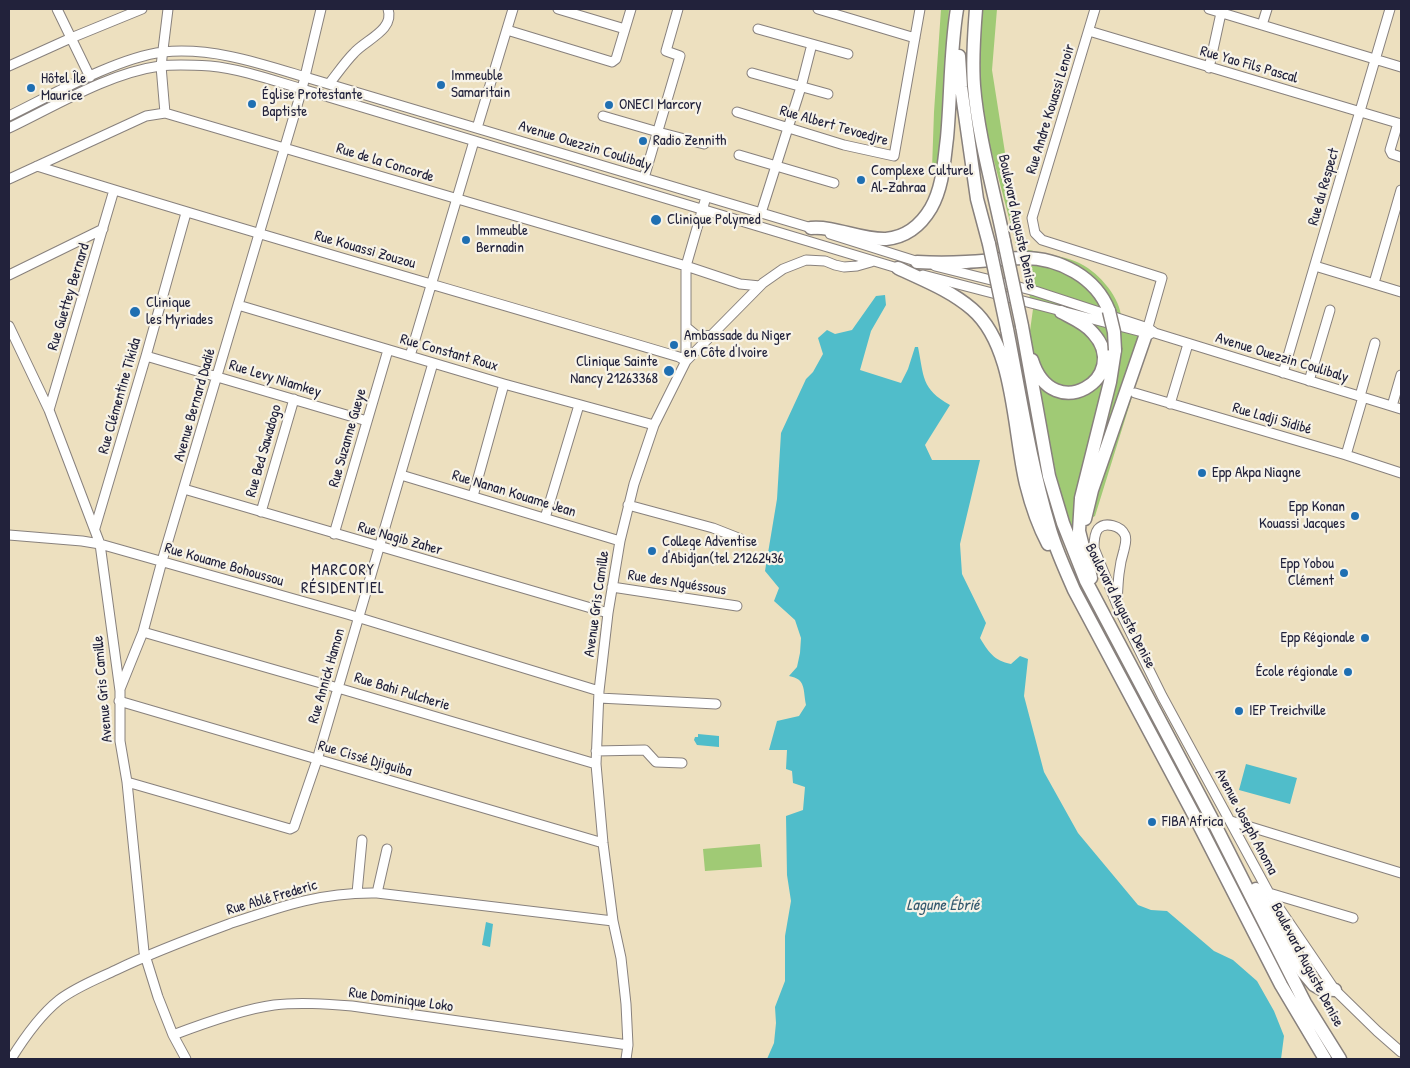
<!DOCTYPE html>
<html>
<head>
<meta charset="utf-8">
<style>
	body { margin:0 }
	#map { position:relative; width:1410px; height:1068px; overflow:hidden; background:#ede0bf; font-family:"Patrick Hand",sans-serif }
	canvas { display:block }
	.frame { position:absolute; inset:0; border:10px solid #22223b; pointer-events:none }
</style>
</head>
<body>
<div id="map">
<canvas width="1410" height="1068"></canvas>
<div class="frame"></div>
</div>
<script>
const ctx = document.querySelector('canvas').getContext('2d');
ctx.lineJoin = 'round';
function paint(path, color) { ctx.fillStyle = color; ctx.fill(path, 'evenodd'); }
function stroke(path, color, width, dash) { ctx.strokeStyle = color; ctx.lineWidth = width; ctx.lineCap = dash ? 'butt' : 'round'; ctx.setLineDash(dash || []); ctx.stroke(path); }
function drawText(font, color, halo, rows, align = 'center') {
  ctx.font = font + ' "Patrick Hand",sans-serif'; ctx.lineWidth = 4.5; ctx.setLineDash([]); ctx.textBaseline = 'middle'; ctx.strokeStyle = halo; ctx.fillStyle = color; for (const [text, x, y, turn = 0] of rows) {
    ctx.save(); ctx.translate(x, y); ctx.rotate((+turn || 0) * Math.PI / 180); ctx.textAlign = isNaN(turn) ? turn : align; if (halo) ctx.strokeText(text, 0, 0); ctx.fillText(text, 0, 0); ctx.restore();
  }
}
paint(new Path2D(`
	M 941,9 L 949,9 L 940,170 L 932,169 L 934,112 Z
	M 981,9 L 997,9 L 992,70 L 1020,248 C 1036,252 1063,256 1077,262 C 1096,270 1118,294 1121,315 L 1154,326 L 1095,516 L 1071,529 L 1056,474 L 1040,396 L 1030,331 L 1033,309 L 984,123 L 979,85 L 977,53 Z
	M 760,844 L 762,867 L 705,871 L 703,849 Z`), '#a0ca75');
paint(new Path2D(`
	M 885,295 L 886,305 L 871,331 L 860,370 L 901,383 L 908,369 L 915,347 L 918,347 C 924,376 921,389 950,405 L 925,445 L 932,460 L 980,460 L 960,544 L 962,574 L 986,623 L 980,638 C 988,651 994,661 1011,664 L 1020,656 L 1028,659 L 1024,696 L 1044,772 L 1078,833 L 1138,905 L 1151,910 L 1167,911 L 1214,951 L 1233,960 L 1257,981 L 1274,1011 L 1284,1036 L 1281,1059 L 767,1059 L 774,1043 L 776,1023 L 775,1007 L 785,981 L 785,936 L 791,901 L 787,875 L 786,816 L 803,810 L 805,787 L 793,783 L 792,771 L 786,769 L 787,750 L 769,750 L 777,721 L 799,716 L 806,705 C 803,689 806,679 789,676 L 797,667 L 800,653 L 801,638 L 795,620 L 774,601 L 779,588 L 765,571 L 777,499 L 781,433 L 806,379 L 813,372 L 823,354 L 818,338 L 827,330 L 835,334 L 852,330 L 876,296 Z
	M 698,734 L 719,736 L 719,747 L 697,745 L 694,740 L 695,737 L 698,737 Z
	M 1246,764 L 1297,778 L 1290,804 L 1239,790 Z
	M 486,922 L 493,924 L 490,947 L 482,945 Z`), '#50bdca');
const minor = new Path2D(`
	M 57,9 L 90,77
	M 558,9 L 625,29
	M 818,9 L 915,38
	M 1095,9 L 1032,218 L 1035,233 L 1042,240 L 1162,278 L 1146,334
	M 1209,9 L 1401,67
	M 1262,25 L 1267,9
	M 758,29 L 848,54
	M 507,30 L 612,62 L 616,59 L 631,9
	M 1089,31 L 1401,124
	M 9,66 L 71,38 L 142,9
	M 1209,68 L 1221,13
	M 752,73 L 828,94
	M 329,84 C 337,74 345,62 354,53 C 365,40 395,30 388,9
	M 737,112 L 844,145 L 894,156 L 920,9
	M 165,113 L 161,66 L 168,9
	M 9,116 C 52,95 116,58 163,52 C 212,47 259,63 305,77 L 815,229
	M 603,116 L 658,132 L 704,144
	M 1398,123 L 1390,150 L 1392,154 L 1401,157
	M 9,128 C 55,106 109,73 160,66 C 176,64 194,65 210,66 C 241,69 272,80 302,89 L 904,270
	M 477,128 L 513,9
	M 739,155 L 834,183
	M 37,166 C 250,233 465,293 679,357 L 686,361
	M 644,178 L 680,56 L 666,51 L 678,9
	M 9,179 L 146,116 L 165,113 L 686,266 L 740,284 L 760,286
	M 761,213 L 801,87 L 812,44
	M 830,234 L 922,263
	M 935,266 L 1035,291 L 1148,328 L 1155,333 L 1401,409
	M 1315,266 L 1401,292
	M 9,275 L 103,229
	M 923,275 L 1150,334
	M 1374,283 L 1401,190
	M 238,305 L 504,384 L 654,425
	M 9,326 L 49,410 L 100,544 L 120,691 L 120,741 L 127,782 L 144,952 L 158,997 L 173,1035 L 186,1059
	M 686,327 L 698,337 L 712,335
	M 146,356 L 367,421
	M 410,356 L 474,141
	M 686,361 L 686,266 L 706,197
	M 1283,373 L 1390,9
	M 1309,381 L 1330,310
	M 1135,393 L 1346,455 L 1401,473
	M 1360,396 L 1375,343
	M 1170,404 L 1188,344
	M 1392,406 L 1401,375
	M 49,410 L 114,190
	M 1346,455 L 1363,397
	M 401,475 L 620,541
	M 184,489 L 608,613
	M 473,496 L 504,384
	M 628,505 L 713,528 L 741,539
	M 261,512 L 294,399
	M 545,518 L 579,405
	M 95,528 L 146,356 L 186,213
	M 334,534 L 388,350
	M 9,535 L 82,541 L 100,544 L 347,614 L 599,691
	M 612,587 L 737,606
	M 1117,605 C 1118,586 1118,569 1124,550 C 1125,545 1127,540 1125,535 C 1121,526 1105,521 1098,529 C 1094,534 1094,542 1094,548 L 1117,605 L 1162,696 L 1269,893 L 1335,990 L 1377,1031 L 1401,1052
	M 143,632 L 338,688 L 596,764
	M 120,689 L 143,632 L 162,561 L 302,89 L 321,9
	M 599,698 L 716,704
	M 119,701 L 603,843
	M 596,751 L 645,750 L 656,762 L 682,763
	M 127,782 L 290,829 L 294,827 L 317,760 L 433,363
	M 1231,821 L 1401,873
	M 357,893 L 362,840
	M 377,893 L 387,849
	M 1269,893 L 1353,918
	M 173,1035 C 202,1024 243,1009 274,1005 C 299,1002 326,1004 352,1006 L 628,1045
	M 11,1059 C 24,1038 39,1016 59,1000 C 76,987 97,979 116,970 C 153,952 191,938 229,924 C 282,906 321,892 377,893 L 613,921
	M 626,1059 L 628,1045 L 626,1004 L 621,958 L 613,921 L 603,843 L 596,764 L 599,691 L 608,613 L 620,541 L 634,484 L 654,425 L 686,361 L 763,283 L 783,269 L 806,260 L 825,261 L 835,265 L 844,267 L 857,266 L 871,262`);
const highway = new Path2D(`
	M 976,9 C 974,34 972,60 974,86 C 978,136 994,191 1004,241
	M 959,56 L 961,87 L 977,199 L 989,244
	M 811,228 C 836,226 860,240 886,239 C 906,237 921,225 931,208 C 943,187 944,161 947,138 C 951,95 950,51 957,9
	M 917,262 C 933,263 950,263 966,262 C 986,261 1004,258 1024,258 C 1059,258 1096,277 1109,311
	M 898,268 C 923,280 950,290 972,309 C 1015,346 1013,430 1026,484 C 1031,504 1038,525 1048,544
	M 1022,326 L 1049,476 L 1063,523 L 1086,581 L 1211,817 L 1305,1003 L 1340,1059
	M 1007,329 C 1020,395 1030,462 1049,526 C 1055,548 1065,569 1074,590 L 1195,817 L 1281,985 L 1325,1059
	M 1032,360 C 1053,427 1133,377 1093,333 C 1085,323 1072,318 1061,312
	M 1085,519 L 1092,490 L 1146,334
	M 1091,578 L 1079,531 L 1081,498 L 1110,382 L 1115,350
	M 1256,889 L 1303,972 L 1314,985 L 1321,989 L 1335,990`);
stroke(minor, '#88817d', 11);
stroke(highway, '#88817d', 15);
stroke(minor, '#fff', 9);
stroke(highway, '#fff', 12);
const highwayBridge = new Path2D(`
	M 1004,241 L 1022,326
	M 989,244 L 1007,329
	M 1109,311 L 1114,332 L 1115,350`);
stroke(highwayBridge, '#88817d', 15, []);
stroke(highwayBridge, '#fff', 12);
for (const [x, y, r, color] of [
	[441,85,5,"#1f6fb2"],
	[31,88,5,"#1f6fb2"],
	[252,104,5,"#1f6fb2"],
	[609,105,5,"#1f6fb2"],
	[643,141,5,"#1f6fb2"],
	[861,180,5,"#1f6fb2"],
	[656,220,6,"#1f6fb2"],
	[466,240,5,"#1f6fb2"],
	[135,312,6,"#1f6fb2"],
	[674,345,5,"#1f6fb2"],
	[669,371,6,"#1f6fb2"],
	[1202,473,5,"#1f6fb2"],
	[1355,516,5,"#1f6fb2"],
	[652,551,5,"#1f6fb2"],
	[1344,573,5,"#1f6fb2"],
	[1365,638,5,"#1f6fb2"],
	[1348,672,5,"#1f6fb2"],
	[1239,711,5,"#1f6fb2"],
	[1152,822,5,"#1f6fb2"]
]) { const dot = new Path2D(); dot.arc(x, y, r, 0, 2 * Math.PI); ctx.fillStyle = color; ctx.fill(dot); stroke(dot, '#f7f3e8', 2); }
drawText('15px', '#22223b', '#f7f3e8', [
	["Rue Yao Fils Pascal",1249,65,16],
	["Rue Andre Kouassi Lenoir",1051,109,-73],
	["Rue Albert Tevoedjre",834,126,16],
	["Avenue Ouezzin Coulibaly",585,146,17],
	["Rue de la Concorde",385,163,17],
	["Rue du Respect",1324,187,-74],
	["Boulevard Auguste Denise",1017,222,78],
	["Rue Kouassi Zouzou",365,250,16],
	["Rue Guettey Bernard",69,297,-73],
	["Rue Constant Roux",449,353,16],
	["Avenue Ouezzin Coulibaly",1282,358,17],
	["Rue Levy Niamkey",275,379,17],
	["Rue Clémentine Tikida",120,396,-74],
	["Avenue Bernard Dadié",195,405,-74],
	["Rue Ladji Sidibé",1272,419,16],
	["Rue Suzanne Gueye",348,438,-74],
	["Rue Bed Sawadogo",264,451,-74],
	["Rue Nanan Kouame Jean",514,494,17],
	["Rue Nagib Zaher",400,539,16],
	["Rue Kouame Bohoussou",224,565,16],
	["Rue des Nguéssous",677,583,9],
	["Avenue Gris Camille",597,604,-82],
	["Boulevard Auguste Denise",1120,606,63],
	["Rue Annick Hamon",327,676,-74],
	["Avenue Gris Camille",103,689,-95],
	["Rue Bahi Pulcherie",402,692,17],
	["Rue Cissé Djiguiba",365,759,16],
	["Avenue Joseph Anoma",1246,822,62],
	["Rue Ablé Frederic",272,898,-16],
	["Boulevard Auguste Denise",1307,965,62],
	["Rue Dominique Loko",401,1000,8]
]);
drawText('15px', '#22223b', '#f7f3e8', [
	["Immeuble",451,76],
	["Samaritain",451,93],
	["Hôtel Île",41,79],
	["Maurice",41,96],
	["Église Protestante",262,95],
	["Baptiste",262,112],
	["ONECI Marcory",619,105],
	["Radio Zennith",653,141],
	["Complexe Culturel",871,171],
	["Al-Zahraa",871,188],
	["Clinique Polymed",667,220],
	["Immeuble",476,231],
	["Bernadin",476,248],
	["Clinique",146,303],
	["les Myriades",146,320],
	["Ambassade du Niger",684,336],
	["en Côte d'Ivoire",684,353],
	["Clinique Sainte",658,362,"right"],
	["Nancy 21263368",658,379,"right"],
	["Epp Akpa Niagne",1212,473],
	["Epp Konan",1345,507,"right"],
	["Kouassi Jacques",1345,524,"right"],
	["College Adventise",662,542],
	["d'Abidjan(tel 21262436",662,559],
	["Epp Yobou",1334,564,"right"],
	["Clément",1334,581,"right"],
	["Epp Régionale",1355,638,"right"],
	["École régionale",1338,672,"right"],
	["IEP Treichville",1249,711],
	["FIBA Africa",1162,822]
], 'left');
ctx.letterSpacing = '1px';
drawText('16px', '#22223b', '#f7f3e8', [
	["MARCORY",343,571],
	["RÉSIDENTIEL",343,589]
]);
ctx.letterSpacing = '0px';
drawText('italic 16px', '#32586d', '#f7f3e8', [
	["Lagune Ébrié",943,906]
]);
</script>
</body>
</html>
